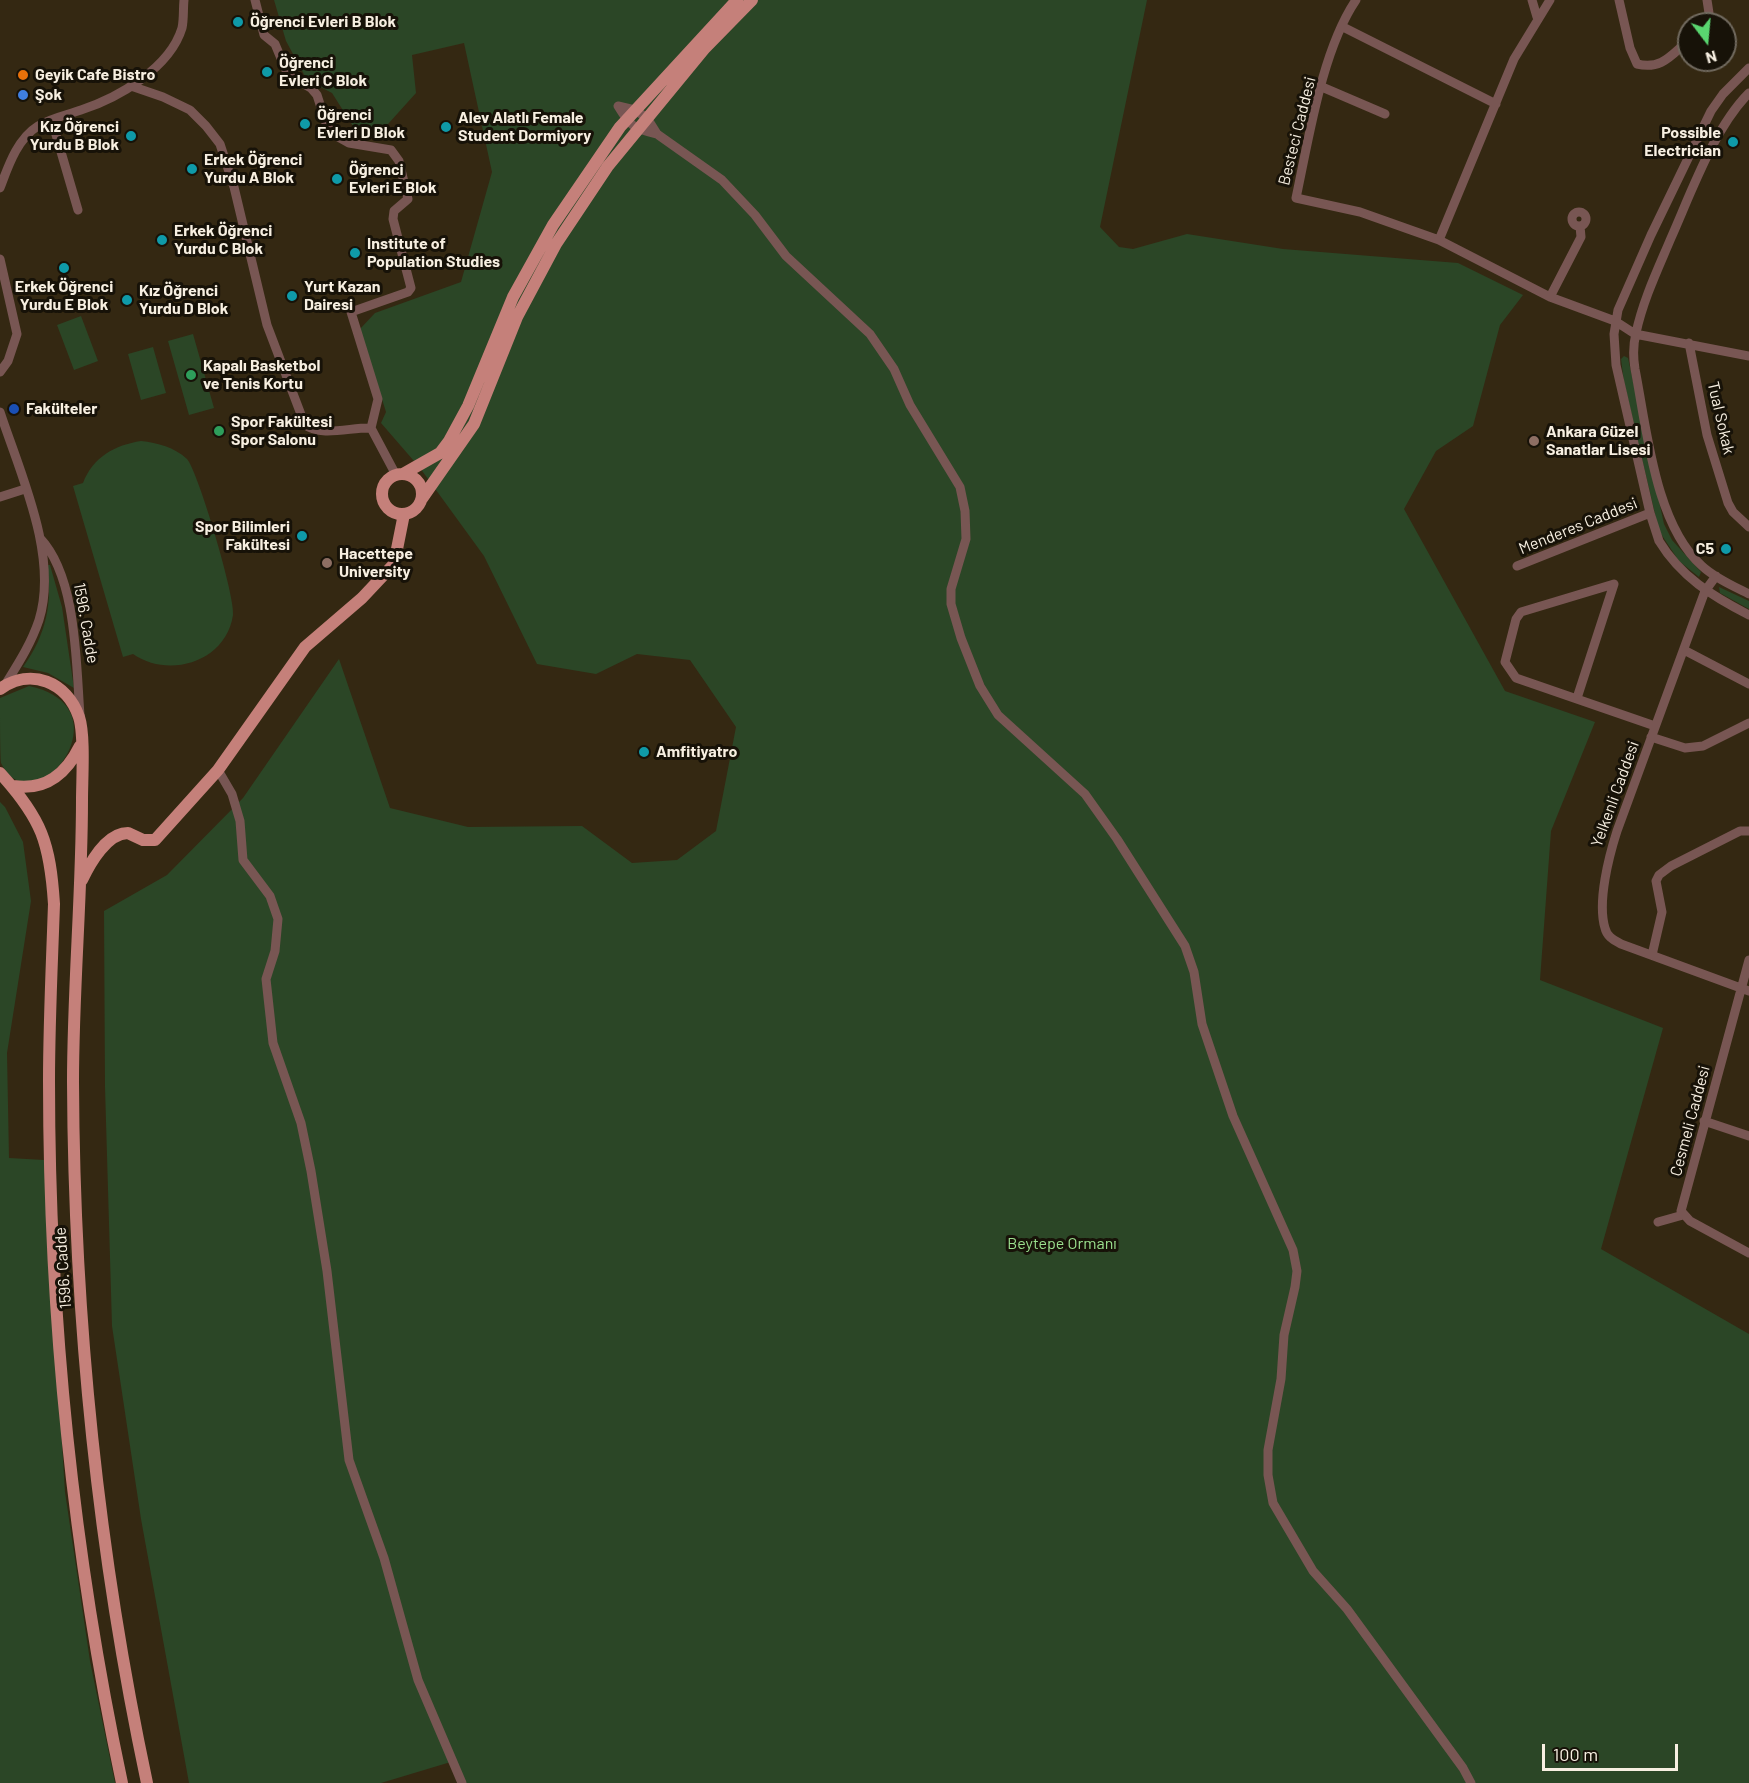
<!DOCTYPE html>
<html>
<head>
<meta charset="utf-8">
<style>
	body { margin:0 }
	#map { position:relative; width:1749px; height:1783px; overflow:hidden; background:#342812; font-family:Barlow,sans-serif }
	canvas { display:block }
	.north { position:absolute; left:1677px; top:12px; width:60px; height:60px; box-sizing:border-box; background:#171208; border:2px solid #716a5f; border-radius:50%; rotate:164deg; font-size:16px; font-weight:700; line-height:24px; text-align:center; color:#f7efe1 }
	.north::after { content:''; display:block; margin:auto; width:21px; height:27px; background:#59d56f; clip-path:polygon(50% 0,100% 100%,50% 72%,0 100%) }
	.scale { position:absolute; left:1542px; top:1744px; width:136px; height:27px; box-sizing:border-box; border:3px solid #f7efe1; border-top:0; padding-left:8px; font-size:18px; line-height:21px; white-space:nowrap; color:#f7efe1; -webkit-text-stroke:4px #171208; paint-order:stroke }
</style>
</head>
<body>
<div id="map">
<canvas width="1749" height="1783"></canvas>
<div class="north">N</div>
<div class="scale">100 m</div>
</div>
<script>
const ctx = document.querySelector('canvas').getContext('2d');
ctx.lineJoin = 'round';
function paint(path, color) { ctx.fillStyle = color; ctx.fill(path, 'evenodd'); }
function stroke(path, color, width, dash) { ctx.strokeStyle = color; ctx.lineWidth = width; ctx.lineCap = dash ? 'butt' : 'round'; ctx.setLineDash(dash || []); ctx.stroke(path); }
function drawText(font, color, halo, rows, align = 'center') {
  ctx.font = font + ' Barlow,sans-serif'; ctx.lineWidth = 6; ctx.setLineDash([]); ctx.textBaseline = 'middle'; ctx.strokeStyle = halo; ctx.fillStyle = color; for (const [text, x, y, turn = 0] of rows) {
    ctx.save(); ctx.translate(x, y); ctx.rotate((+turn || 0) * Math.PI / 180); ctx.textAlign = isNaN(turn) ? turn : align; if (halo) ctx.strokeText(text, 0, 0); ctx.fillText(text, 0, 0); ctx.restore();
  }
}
paint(new Path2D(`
	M 274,0 L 1147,0 L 1100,227 L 1119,247 L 1133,249 L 1187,234 L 1283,249 L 1458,263 L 1523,295 L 1500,325 L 1473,426 L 1436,451 L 1404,509 L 1505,691 L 1595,722 L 1551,831 L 1540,980 L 1663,1028 L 1601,1249 L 1749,1334 L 1749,1783 L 461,1783 L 454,1761 L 381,1783 L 189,1783 L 141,1519 L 112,1326 L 105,1087 L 104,911 L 167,875 L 243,798 L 339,659 L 390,808 L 468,827 L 582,826 L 632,863 L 677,860 L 716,831 L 736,727 L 690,660 L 637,654 L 596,674 L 537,664 L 484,556 L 420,468 L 381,423 L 386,412 L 360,329 L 375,313 L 461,282 L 492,172 L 464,43 L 412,55 L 416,93 L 379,134 L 358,134 L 332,93 L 307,80 L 286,41 Z
	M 81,316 L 98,361 L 74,370 L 57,325 Z
	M 193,334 L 214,408 L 189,415 L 168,341 Z
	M 153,347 L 166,393 L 141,400 L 128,354 Z
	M 1624,356 L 1628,358 L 1664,524 L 1672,540 L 1701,572 L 1699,577 L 1679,561 L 1659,531 L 1624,382 L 1621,359 Z
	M 141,441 C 158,443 174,447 187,459 C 198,471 236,599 233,615 C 226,662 169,679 133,654 L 123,657 L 73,486 L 83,483 C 93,457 115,445 141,441 Z
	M 47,565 L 50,565 L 62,607 L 74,688 L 48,673 L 23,667 C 46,635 53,603 47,565 Z
	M 1719,587 L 1749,601 L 1749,609 L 1720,593 Z
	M 29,686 C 130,707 34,830 1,763 C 0,752 0,712 0,698 Z
	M 0,802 L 5,807 L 23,842 L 31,901 L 7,1053 L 9,1158 L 44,1160 L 65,1492 L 90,1661 L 115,1783 L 0,1783 Z`), '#2b4626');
stroke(new Path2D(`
	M 255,0 L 264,35 L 275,44 L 288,75 L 311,88 L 317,95 L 327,126 L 333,134 L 349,143 L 391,150 L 399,161 L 408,199 L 394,211 L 393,219 L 411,288 L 408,292 L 351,312 L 378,399 L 371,428 L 396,475
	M 1356,0 C 1322,50 1309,138 1296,198 L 1360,212 L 1439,240
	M 1532,0 L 1537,17
	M 1550,0 L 1514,59 L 1439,240 L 1550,297 L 1615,321 L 1635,334 L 1749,356
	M 1619,0 L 1630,48 L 1637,64 C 1662,70 1671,55 1689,40
	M 1705,24 L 1709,13 L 1707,0
	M 1343,27 L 1496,104
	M 1749,68 L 1723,94 L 1711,111 L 1651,235 L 1618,310 L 1614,334 L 1616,365 L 1650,513 L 1659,541 C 1681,577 1712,596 1749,615
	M 131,86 L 163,97 L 190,110 L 206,126 L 220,144 L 234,187 L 267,325 L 305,425 C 321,437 352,427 371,428
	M 1322,87 L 1385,114
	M 1749,93 C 1714,128 1691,193 1671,238 C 1658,269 1643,300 1636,333 C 1633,345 1633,357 1635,369 C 1647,430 1655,524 1702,566 C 1715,578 1733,586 1749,594
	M 618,106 L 635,110 L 647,118 L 657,134 L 722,180 L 755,215 L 786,256 L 870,334 L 894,369 L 910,405 L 960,487 L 965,511 L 966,539 L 951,589 L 951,604 L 961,638 L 980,686 L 998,715 L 1085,794 L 1117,839 L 1185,946 L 1194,972 L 1202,1024 L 1233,1116 L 1293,1250 L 1297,1271 L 1295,1287 L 1284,1335 L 1281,1379 L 1268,1450 L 1268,1475 L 1273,1503 L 1313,1571 L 1347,1609 L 1463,1768 L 1471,1783
	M 618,106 C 630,126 634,129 657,134
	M 52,121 L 78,210
	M 0,188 C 8,167 17,139 38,126 C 51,118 67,115 81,110 C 118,98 170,68 182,28 C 184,19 183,9 184,0
	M1572 219a7 7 0 1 1 14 0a7 7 0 1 1-14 0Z
	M 0,259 L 17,334 L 8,361 L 0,372
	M 1550,297 L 1581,237 L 1580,226
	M 1689,343 L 1707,435 L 1728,503 L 1733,512 L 1749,527
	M 0,412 C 20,473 59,556 39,620 C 31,644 18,664 5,685
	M 0,497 L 25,489
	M 40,538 C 77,577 76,664 80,715
	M 1517,566 L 1650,513
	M 1716,576 L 1705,591 L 1617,831 C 1609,856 1597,902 1605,928 C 1607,937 1614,940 1621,944 L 1749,991
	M 1684,650 L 1749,684
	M 1577,698 L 1614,584 L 1521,612 L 1516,619 L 1505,662 L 1516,678 L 1655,726
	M 1651,737 L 1685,748 L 1703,746 L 1749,723
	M 218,770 L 232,794 L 240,821 L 243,860 L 270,896 L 278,919 L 275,951 L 266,979 L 273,1043 L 301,1123 L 311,1171 L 327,1271 L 349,1460 L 384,1558 L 418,1680 L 462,1783
	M 1652,955 L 1662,912 L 1656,881 L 1659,875 L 1671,866 L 1740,831 L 1749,831
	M 1749,960 L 1681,1211 L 1690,1221 L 1749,1253
	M 1704,1121 L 1749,1136
	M 1658,1222 L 1683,1215`), '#785653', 9);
stroke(new Path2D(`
	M382 494a20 20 0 1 1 40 0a20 20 0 1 1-40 0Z
	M 403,474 L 440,453 L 449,441 L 468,406 L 513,297 L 553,225 L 620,127 L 737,0
	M 421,500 L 474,424 L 517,317 L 556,244 L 608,166 L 705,48 L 752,0
	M 0,689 C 31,667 67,682 79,717 C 85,735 82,779 82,800 C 82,894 73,988 73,1082 C 74,1317 98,1553 147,1783
	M 0,773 C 42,819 50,843 54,904 C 52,963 49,1022 49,1081 C 49,1316 73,1553 122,1783
	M 13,786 C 46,791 66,774 80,746
	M 82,880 C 90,863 107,833 128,833 L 143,840 L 155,840 L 218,770 L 305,647 L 362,598 L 394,564 L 404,514`), '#c5807a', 12);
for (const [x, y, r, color] of [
	[238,22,6,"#0f9aa8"],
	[267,72,6,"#0f9aa8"],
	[23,75,6,"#e8710a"],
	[23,95,6,"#3f7fe0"],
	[305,124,6,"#0f9aa8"],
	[446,127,6,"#0f9aa8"],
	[131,136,6,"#0f9aa8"],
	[1733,142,6,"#0f9aa8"],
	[192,169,6,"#0f9aa8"],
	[337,179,6,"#0f9aa8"],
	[162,240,6,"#0f9aa8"],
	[355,253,6,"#0f9aa8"],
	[64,268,6,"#0f9aa8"],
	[292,296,6,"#0f9aa8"],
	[127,300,6,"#0f9aa8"],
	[191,375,6,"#2e9e5b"],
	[14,409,6,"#1a4fb4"],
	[219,431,6,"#2e9e5b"],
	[1534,441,6,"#8d6e63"],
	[302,536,6,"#0f9aa8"],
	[1726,549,6,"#0f9aa8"],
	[327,563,6,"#8d6e63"],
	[644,752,6,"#0f9aa8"]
]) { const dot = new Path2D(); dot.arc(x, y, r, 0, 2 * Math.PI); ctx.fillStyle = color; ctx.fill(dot); stroke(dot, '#171208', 2); }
drawText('bold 16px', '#f7efe1', '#171208', [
	["Öğrenci Evleri B Blok",250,22],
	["Öğrenci",279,63],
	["Evleri C Blok",279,81],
	["Geyik Cafe Bistro",35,75],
	["Şok",35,95],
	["Öğrenci",317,115],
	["Evleri D Blok",317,133],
	["Alev Alatlı Female",458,118],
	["Student Dormiyory",458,136],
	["Kız Öğrenci",119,127,"right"],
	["Yurdu B Blok",119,145,"right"],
	["Possible",1721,133,"right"],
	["Electrician",1721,151,"right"],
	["Erkek Öğrenci",204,160],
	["Yurdu A Blok",204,178],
	["Öğrenci",349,170],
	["Evleri E Blok",349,188],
	["Erkek Öğrenci",174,231],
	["Yurdu C Blok",174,249],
	["Institute of",367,244],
	["Population Studies",367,262],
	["Erkek Öğrenci",64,287,"center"],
	["Yurdu E Blok",64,305,"center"],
	["Yurt Kazan",304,287],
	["Dairesi",304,305],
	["Kız Öğrenci",139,291],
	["Yurdu D Blok",139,309],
	["Kapalı Basketbol",203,366],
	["ve Tenis Kortu",203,384],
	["Fakülteler",26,409],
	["Spor Fakültesi",231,422],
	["Spor Salonu",231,440],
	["Ankara Güzel",1546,432],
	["Sanatlar Lisesi",1546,450],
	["Spor Bilimleri",290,527,"right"],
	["Fakültesi",290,545,"right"],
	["C5",1714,549,"right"],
	["Hacettepe",339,554],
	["University",339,572],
	["Amfitiyatro",656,752]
], 'left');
drawText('16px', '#f7efe1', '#171208', [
	["Besteci Caddesi",1297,131,-76],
	["Tual Sokak",1721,418,77],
	["Menderes Caddesi",1578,526,-22],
	["1596. Cadde",86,623,80],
	["Yelkenli Caddesi",1615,794,-70],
	["Cesmeli Caddesi",1690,1121,-75],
	["1596. Cadde",63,1268,-94]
]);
drawText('16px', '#9be18e', '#171208', [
	["Beytepe Ormanı",1062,1244]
]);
</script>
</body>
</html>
